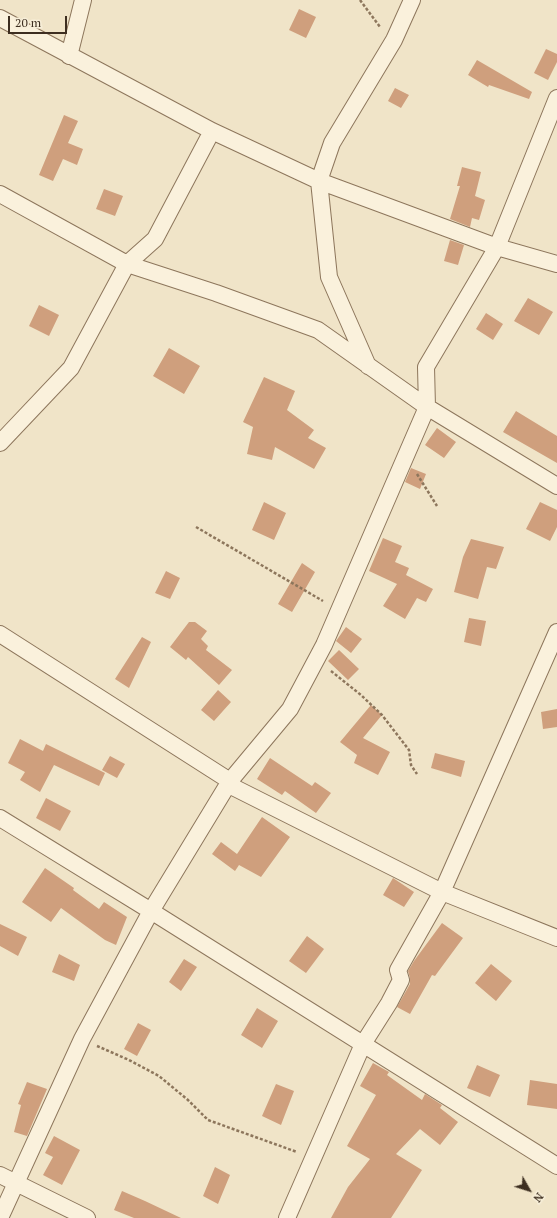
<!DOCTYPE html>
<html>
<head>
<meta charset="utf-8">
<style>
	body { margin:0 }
	#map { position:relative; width:557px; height:1218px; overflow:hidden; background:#f0e4c8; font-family:"PT Serif",serif }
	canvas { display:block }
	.north { position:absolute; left:509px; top:1170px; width:40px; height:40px; -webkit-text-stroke:3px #f7eed8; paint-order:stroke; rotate:129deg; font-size:11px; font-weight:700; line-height:16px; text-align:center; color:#3d2e20 }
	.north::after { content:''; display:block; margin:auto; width:14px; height:18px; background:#3d2e20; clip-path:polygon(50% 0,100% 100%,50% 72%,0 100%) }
	.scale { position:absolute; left:8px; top:16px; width:59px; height:18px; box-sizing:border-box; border:2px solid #3d2e20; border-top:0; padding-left:5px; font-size:12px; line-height:14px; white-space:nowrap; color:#3d2e20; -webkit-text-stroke:3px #f7eed8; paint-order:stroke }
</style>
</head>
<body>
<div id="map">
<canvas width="557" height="1218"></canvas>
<div class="north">N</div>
<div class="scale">20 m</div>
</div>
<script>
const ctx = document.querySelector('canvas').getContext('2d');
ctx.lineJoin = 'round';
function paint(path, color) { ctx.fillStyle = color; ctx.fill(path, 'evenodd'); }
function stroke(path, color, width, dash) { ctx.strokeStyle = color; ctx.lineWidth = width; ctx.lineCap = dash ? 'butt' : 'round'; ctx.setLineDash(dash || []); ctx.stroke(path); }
paint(new Path2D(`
	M 299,9 L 316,17 L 306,38 L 289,30 Z
	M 546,49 L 557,54 L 557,62 L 548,80 L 534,73 Z
	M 477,60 L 532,92 L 529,99 L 489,85 L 488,87 L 468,75 Z
	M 395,88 L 409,95 L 401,108 L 388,101 Z
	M 64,115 L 78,121 L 68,143 L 83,149 L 77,165 L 63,159 L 53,181 L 39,175 Z
	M 462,167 L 481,172 L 475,196 L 485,200 L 479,220 L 472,218 L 470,227 L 450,219 L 460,186 L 457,186 Z
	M 104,189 L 123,196 L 115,216 L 96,209 Z
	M 450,240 L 464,245 L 458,265 L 444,261 Z
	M 528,298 L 553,312 L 539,335 L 514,321 Z
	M 39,305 L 59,315 L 49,336 L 29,326 Z
	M 486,313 L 503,324 L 493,340 L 476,329 Z
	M 169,348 L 200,366 L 184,394 L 153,376 Z
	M 264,377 L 295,391 L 287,410 L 314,430 L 308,438 L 326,448 L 314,469 L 275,447 L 272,460 L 247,454 L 253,427 L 243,422 Z
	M 516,411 L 557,436 L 557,463 L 503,432 Z
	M 437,428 L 456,442 L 444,458 L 425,445 Z
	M 411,468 L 426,474 L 420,489 L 405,482 Z
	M 264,502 L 286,513 L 274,540 L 252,530 Z
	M 540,502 L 557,510 L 557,527 L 550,541 L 526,529 Z
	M 383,538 L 402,546 L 395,562 L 409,568 L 406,575 L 433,589 L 426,602 L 417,598 L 405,619 L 383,606 L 397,584 L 369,571 Z
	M 471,539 L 504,547 L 496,569 L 487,567 L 478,599 L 454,592 L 463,557 Z
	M 302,563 L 315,572 L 292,612 L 278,604 Z
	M 166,571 L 180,578 L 170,599 L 155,593 Z
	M 469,618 L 486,621 L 481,646 L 464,642 Z
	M 189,622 L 195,622 L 207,631 L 201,639 L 208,646 L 206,650 L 232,670 L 219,685 L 188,657 L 186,660 L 170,647 Z
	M 346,627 L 362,639 L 351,653 L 336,641 Z
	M 142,637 L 151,642 L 129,688 L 115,679 Z
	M 339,650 L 359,669 L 348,680 L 328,661 Z
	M 218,690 L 231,702 L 214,721 L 201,710 Z
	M 371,705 L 382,715 L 363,738 L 390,752 L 378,775 L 354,763 L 357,755 L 340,742 Z
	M 557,709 L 557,727 L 543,729 L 541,712 Z
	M 20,739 L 43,751 L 46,744 L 105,773 L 99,786 L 54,765 L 40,792 L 20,780 L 25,772 L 8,763 Z
	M 435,753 L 465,761 L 461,777 L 431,768 Z
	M 110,756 L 125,764 L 117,778 L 102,770 Z
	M 270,758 L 312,786 L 315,782 L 331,793 L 316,813 L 285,791 L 282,795 L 257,779 Z
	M 46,798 L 71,811 L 60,831 L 36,818 Z
	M 262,817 L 290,837 L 261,877 L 239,865 L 235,871 L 212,854 L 221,842 L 237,854 Z
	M 45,868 L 74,888 L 73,890 L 99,909 L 104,902 L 127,917 L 116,945 L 105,940 L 61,908 L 51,922 L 22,902 Z
	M 393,878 L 414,892 L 404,907 L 383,895 Z
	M 442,923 L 463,938 L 435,976 L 432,975 L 410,1014 L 397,1007 L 410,984 L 410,978 L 408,971 L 414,961 Z
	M 0,924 L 27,937 L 18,956 L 0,946 Z
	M 307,936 L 324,949 L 306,973 L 289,961 Z
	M 59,954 L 80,965 L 74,981 L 52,972 Z
	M 184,959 L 197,967 L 181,991 L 169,982 Z
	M 491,964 L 512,981 L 496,1001 L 475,983 Z
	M 257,1008 L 278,1021 L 262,1048 L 241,1035 Z
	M 138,1023 L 151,1030 L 137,1056 L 124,1049 Z
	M 373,1063 L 389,1072 L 387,1075 L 422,1100 L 425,1094 L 442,1105 L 440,1108 L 458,1122 L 440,1145 L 420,1129 L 396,1154 L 422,1170 L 391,1218 L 331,1218 L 348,1187 L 370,1159 L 347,1146 L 376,1095 L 360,1086 Z
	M 477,1065 L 500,1075 L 490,1097 L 467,1088 Z
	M 530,1080 L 557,1084 L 557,1109 L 527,1105 Z
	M 27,1082 L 47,1089 L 27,1136 L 14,1132 L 21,1105 L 18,1104 Z
	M 276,1084 L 294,1091 L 281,1125 L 262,1116 Z
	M 54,1136 L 80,1150 L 62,1185 L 43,1175 L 53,1157 L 45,1153 Z
	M 215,1167 L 230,1175 L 218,1204 L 203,1196 Z
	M 122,1191 L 145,1201 L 181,1218 L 134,1218 L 114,1210 Z`), '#cf9f7d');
const street = new Path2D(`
	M 0,18 L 212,131 L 319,181 L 497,247 L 557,264
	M 69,56 L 83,0
	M 0,194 L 127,264 L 216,293 L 318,330 L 427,407 L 557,486
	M 368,366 L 329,277 L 319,181 L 332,143 L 394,40 L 412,0
	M 0,443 L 71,368 L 127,264 L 155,239 L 212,131
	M 0,634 L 230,781 L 229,785 L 442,892 L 557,938
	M 0,818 L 151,911 L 557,1166
	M 0,1175 L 87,1218
	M 0,1218 L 82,1039 L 151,911 L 230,781 L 290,709 L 324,645 L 427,407 L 426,367 L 497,247 L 557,98
	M 287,1218 L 363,1044 L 389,1003 L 401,980 L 398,970 L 442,892 L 557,632`);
stroke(street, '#8d765c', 18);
stroke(new Path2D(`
	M 360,0 L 380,27
	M 417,474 L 437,506
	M 196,527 L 323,601
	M 331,671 L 361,695 L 382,715 L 409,750 L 411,765 L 417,774
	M 97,1046 L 129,1060 L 159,1076 L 188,1100 L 208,1120 L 297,1152`), '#8d765c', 2.5, [3, 2]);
stroke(street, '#faf1dc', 16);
</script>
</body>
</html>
